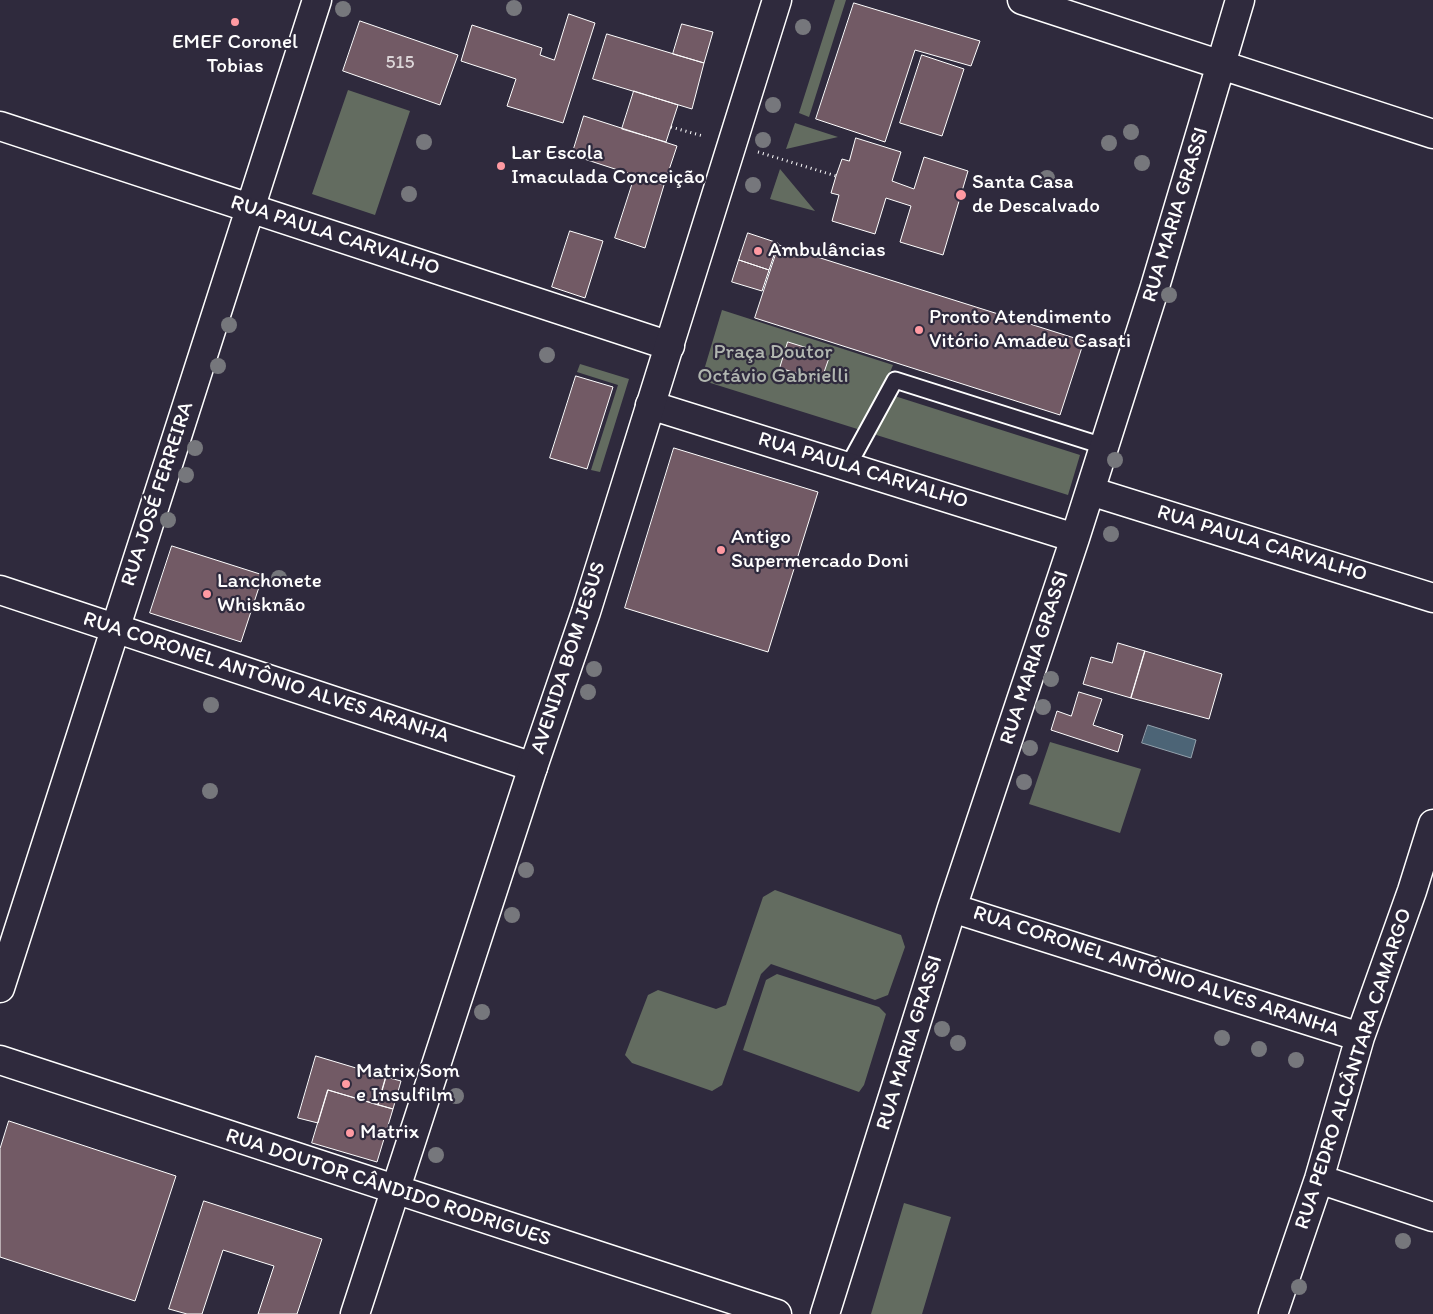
<!DOCTYPE html>
<html>
<head>
<meta charset="utf-8">
<style>
	body { margin:0 }
	canvas { display:block; background:#2f2a3d }
</style>
</head>
<body>
<canvas width="1433" height="1314"></canvas>
<script>
const ctx = document.querySelector('canvas').getContext('2d');
ctx.lineJoin = 'round';
function paint(path, color) { ctx.fillStyle = color; ctx.fill(path, 'evenodd'); }
function stroke(path, color, width, dash) { ctx.strokeStyle = color; ctx.lineWidth = width; ctx.lineCap = dash ? 'butt' : 'round'; ctx.setLineDash(dash || []); ctx.stroke(path); }
function drawText(font, color, halo, rows, align = 'center') {
  ctx.font = font + ' Itim,sans-serif'; ctx.lineWidth = 4.5; ctx.setLineDash([]); ctx.textBaseline = 'middle'; ctx.strokeStyle = halo; ctx.fillStyle = color; for (const [text, x, y, turn = 0] of rows) {
    ctx.save(); ctx.translate(x, y); ctx.rotate((+turn || 0) * Math.PI / 180); ctx.textAlign = isNaN(turn) ? turn : align; if (halo) ctx.strokeText(text, 0, 0); ctx.fillText(text, 0, 0); ctx.restore();
  }
}
paint(new Path2D(`
	M 835,0 L 846,0 L 809,117 L 799,113 Z
	M 348,90 L 410,111 L 375,215 L 312,194 Z
	M 795,123 L 838,137 L 786,149 Z
	M 780,169 L 815,211 L 770,199 Z
	M 722,310 L 893,365 L 882,392 L 1080,455 L 1068,495 L 701,380 Z
	M 580,364 L 629,379 L 600,472 L 591,470 L 618,385 L 577,372 Z
	M 1050,742 L 1141,769 L 1120,833 L 1029,804 Z
	M 775,890 L 901,935 L 905,947 L 888,995 L 875,1000 L 771,964 L 761,974 L 722,1085 L 712,1091 L 632,1063 L 625,1055 L 648,995 L 658,990 L 716,1009 L 726,1005 L 763,897 Z
	M 777,974 L 879,1007 L 886,1014 L 864,1085 L 859,1092 L 743,1050 L 766,980 Z
	M 904,1203 L 951,1217 L 922,1314 L 871,1314 Z`), '#636c60');
const water = new Path2D(`
	M 1148,725 L 1196,740 L 1191,758 L 1142,743 Z`);
paint(water, '#4c6476');
stroke(water, '#94a2ad', 1);
const building = new Path2D(`
	M 854,3 L 980,41 L 971,66 L 915,50 L 885,142 L 816,119 Z
	M 569,14 L 595,23 L 563,123 L 507,106 L 516,79 L 461,61 L 472,25 L 542,48 L 540,55 L 554,60 Z
	M 360,21 L 458,55 L 440,105 L 343,71 Z
	M 682,24 L 713,32 L 704,63 L 673,54 Z
	M 607,34 L 704,63 L 692,109 L 593,79 Z
	M 922,55 L 964,69 L 942,136 L 900,123 Z
	M 634,91 L 678,105 L 666,142 L 622,129 Z
	M 584,116 L 677,146 L 664,185 L 572,155 Z
	M 856,138 L 901,152 L 892,181 L 914,189 L 924,157 L 968,171 L 943,255 L 900,242 L 911,206 L 886,198 L 875,234 L 832,221 L 839,195 L 831,193 L 836,176 L 842,159 L 849,161 Z
	M 635,176 L 664,185 L 645,248 L 615,238 Z
	M 570,231 L 603,241 L 585,298 L 552,287 Z
	M 748,233 L 778,243 L 769,270 L 739,260 Z
	M 779,245 L 1084,341 L 1060,415 L 755,318 Z
	M 739,260 L 769,270 L 762,291 L 732,282 Z
	M 788,342 L 830,355 L 821,381 L 780,368 Z
	M 576,376 L 613,387 L 587,469 L 550,458 Z
	M 674,448 L 818,492 L 768,652 L 625,608 Z
	M 172,546 L 263,575 L 241,642 L 150,613 Z
	M 1118,643 L 1145,651 L 1131,698 L 1083,684 L 1091,657 L 1112,663 Z
	M 1145,651 L 1222,674 L 1209,719 L 1131,698 Z
	M 1079,692 L 1102,699 L 1093,725 L 1123,735 L 1118,752 L 1051,730 L 1057,711 L 1071,716 Z
	M 316,1056 L 386,1077 L 378,1105 L 328,1090 L 318,1123 L 298,1118 Z
	M 386,1077 L 401,1081 L 393,1109 L 378,1105 Z
	M 328,1090 L 393,1109 L 377,1162 L 312,1143 Z
	M 9,1121 L 176,1176 L 135,1301 L 0,1257 L 0,1149 Z
	M 204,1201 L 322,1239 L 297,1314 L 258,1314 L 274,1266 L 223,1250 L 202,1314 L 187,1314 L 169,1309 Z`);
paint(building, '#725a65');
stroke(building, '#fff', 1);
const service = new Path2D(`
	M 848,466 L 895,380 L 1103,446`);
const minor = new Path2D(`
	M 1022,0 L 1433,134
	M 0,126 C 223,200 447,271 670,346
	M 650,405 L 1075,538
	M 1090,491 L 1433,598
	M 0,590 L 533,767
	M 952,908 L 1360,1037
	M 0,988 L 317,0
	M 0,1060 L 777,1314
	M 1319,1179 L 1433,1217
	M 825,1314 L 952,908 L 1075,538 L 1154,290 L 1240,0
	M 1273,1314 L 1319,1179 L 1360,1037 L 1412,891 L 1433,824`);
const tertiary = new Path2D(`
	M 355,1314 L 533,767 L 586,612 L 777,0`);
stroke(service, '#fff', 19);
stroke(minor, '#fff', 31);
stroke(tertiary, '#fff', 31);
stroke(new Path2D(`
	M 671,127 L 703,136
	M 758,152 L 836,176`), '#fff', 3, [1, 4]);
stroke(service, '#2f2a3d', 15);
stroke(minor, '#2f2a3d', 28);
stroke(tertiary, '#2f2a3d', 28);
ctx.fillStyle = '#76777c';
for (const [x, y] of [
	[514,8],
	[343,9],
	[803,27],
	[773,105],
	[1131,132],
	[763,140],
	[424,142],
	[1109,143],
	[1142,163],
	[1047,178],
	[753,185],
	[409,194],
	[1169,295],
	[229,325],
	[547,355],
	[218,366],
	[195,448],
	[1115,460],
	[186,475],
	[168,520],
	[1111,534],
	[279,578],
	[594,669],
	[1051,679],
	[588,692],
	[211,705],
	[1043,707],
	[1030,748],
	[1024,782],
	[210,791],
	[526,870],
	[512,915],
	[482,1012],
	[942,1029],
	[1222,1038],
	[958,1043],
	[1259,1049],
	[1296,1060],
	[456,1096],
	[436,1155],
	[1403,1241],
	[1299,1287]
]) { ctx.beginPath(); ctx.arc(x, y, 8, 0, 2 * Math.PI); ctx.fill(); }
for (const [x, y, r, color] of [
	[235,22,5,"#ff9aa2"],
	[501,166,5,"#ff9aa2"],
	[961,195,6,"#ff9aa2"],
	[758,251,5,"#ff9aa2"],
	[919,330,5,"#ff9aa2"],
	[721,550,5,"#ff9aa2"],
	[207,594,5,"#ff9aa2"],
	[346,1084,5,"#ff9aa2"],
	[350,1133,5,"#ff9aa2"]
]) { const dot = new Path2D(); dot.arc(x, y, r, 0, 2 * Math.PI); ctx.fillStyle = color; ctx.fill(dot); stroke(dot, '#2f2a3d', 2); }
drawText('19px', '#dcd6d8', null, [
	["515",400,63]
]);
drawText('21px', '#fff', '#2f2a3d', [
	["EMEF Coronel",235,43,"center"],
	["Tobias",235,67,"center"],
	["Lar Escola",511,154],
	["Imaculada Conceição",511,178],
	["Santa Casa",972,183],
	["de Descalvado",972,207],
	["Ambulâncias",768,251],
	["Pronto Atendimento",929,318],
	["Vitório Amadeu Casati",929,342],
	["Antigo",731,538],
	["Supermercado Doni",731,562],
	["Lanchonete",217,582],
	["Whisknão",217,606],
	["Matrix Som",356,1072],
	["e Insulfilm",356,1096],
	["Matrix",360,1133]
], 'left');
drawText('21px', '#fff', '#2f2a3d', [
	["RUA MARIA GRASSI",1176,215,-73],
	["RUA PAULA CARVALHO",335,236,18],
	["RUA PAULA CARVALHO",863,471,17],
	["RUA JOSÉ FERREIRA",158,494,-72],
	["RUA PAULA CARVALHO",1262,544,17],
	["AVENIDA BOM JESUS",569,658,-72],
	["RUA MARIA GRASSI",1035,658,-72],
	["RUA CORONEL ANTÔNIO ALVES ARANHA",266,678,18],
	["RUA CORONEL ANTÔNIO ALVES ARANHA",1156,972,18],
	["RUA MARIA GRASSI",910,1043,-73],
	["RUA PEDRO ALCÂNTARA CAMARGO",1354,1069,-72],
	["RUA DOUTOR CÂNDIDO RODRIGUES",388,1188,18]
]);
drawText('21px', '#b1b6b0', '#2f2a3d', [
	["Praça Doutor",773,353],
	["Octávio Gabrielli",773,377]
]);
</script>
</body>
</html>
